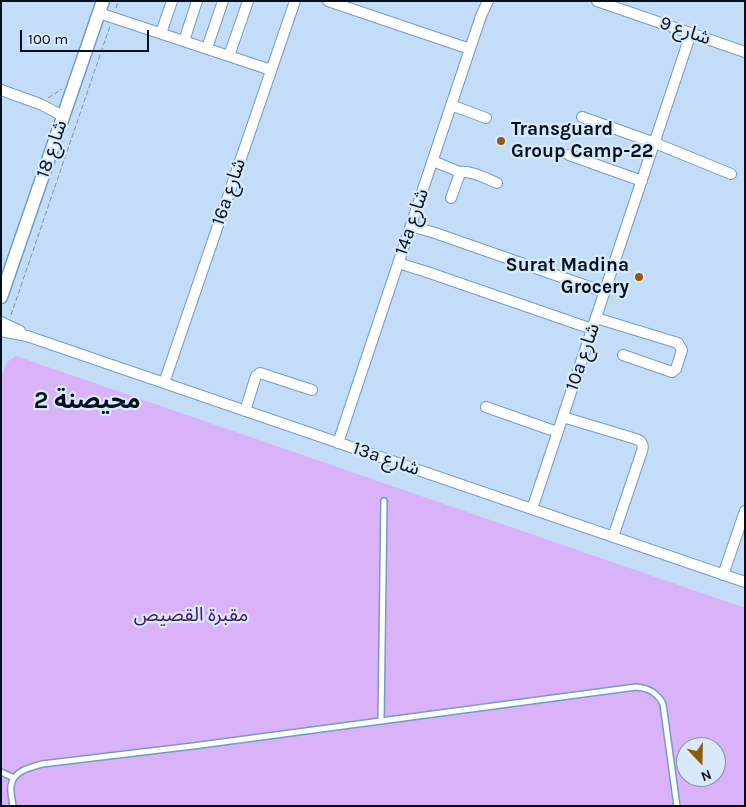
<!DOCTYPE html>
<html>
<head>
<meta charset="utf-8">
<style>
	body { margin:0 }
	#map { position:relative; width:746px; height:807px; overflow:hidden; background:#c3ddf9; font-family:Karla,sans-serif }
	canvas { display:block }
	.frame { position:absolute; inset:0; border:2px solid #020f1f; pointer-events:none }
	.north { position:absolute; left:676px; top:737px; width:50px; height:50px; box-sizing:border-box; background:#d8e9fc; border:1px solid #8292a4; border-radius:50%; rotate:159deg; font-size:14px; font-weight:700; line-height:20px; text-align:center; color:#020f1f }
	.north::after { content:''; display:block; margin:auto; width:18px; height:22px; background:#8f5b0d; clip-path:polygon(50% 0,100% 100%,50% 72%,0 100%) }
	.scale { position:absolute; left:20px; top:30px; width:129px; height:22px; box-sizing:border-box; border:2px solid #020f1f; border-top:0; padding-left:6px; font-size:15px; line-height:18px; white-space:nowrap; color:#020f1f; -webkit-text-stroke:4px #d8e9fc; paint-order:stroke }
</style>
</head>
<body>
<div id="map">
<canvas width="746" height="807"></canvas>
<div class="frame"></div>
<div class="north">N</div>
<div class="scale">100 m</div>
</div>
<script>
const ctx = document.querySelector('canvas').getContext('2d');
ctx.lineJoin = 'round';
function paint(path, color) { ctx.fillStyle = color; ctx.fill(path, 'evenodd'); }
function stroke(path, color, width, dash) { ctx.strokeStyle = color; ctx.lineWidth = width; ctx.lineCap = dash ? 'butt' : 'round'; ctx.setLineDash(dash || []); ctx.stroke(path); }
function drawText(font, color, halo, rows, align = 'center') {
  ctx.font = font + ' Karla,"Noto Sans Arabic",sans-serif'; ctx.lineWidth = 4.5; ctx.setLineDash([]); ctx.textBaseline = 'middle'; ctx.strokeStyle = halo; ctx.fillStyle = color; for (const [text, x, y, turn = 0] of rows) {
    ctx.save(); ctx.translate(x, y); ctx.rotate((+turn || 0) * Math.PI / 180); ctx.textAlign = isNaN(turn) ? turn : align; if (halo) ctx.strokeText(text, 0, 0); ctx.fillText(text, 0, 0); ctx.restore();
  }
}
paint(new Path2D(`
	M 16,356 L 745,608 L 745,806 L 1,806 L 1,378 L 7,362 ZM 686,747 L 716,747 L 716,777 L 686,777 Z`), '#d9b2f8');
const service = new Path2D(`
	M 381,721 L 384,501
	M 1,772 L 14,778
	M 13,806 C 12,799 9,789 12,782 C 16,770 32,767 42,764 L 193,746 L 636,687 C 648,688 657,692 663,704 L 677,806`);
const minor = new Path2D(`
	M 328,1 L 470,49
	M 597,1 L 745,52
	M 99,13 L 271,70
	M 161,33 L 172,1
	M 184,41 L 197,1
	M 207,48 L 223,1
	M 229,56 L 248,1
	M 1,90 L 40,104 L 63,116
	M 451,105 L 486,118
	M 582,117 L 655,143 L 731,174
	M 569,155 L 642,181
	M 433,161 L 457,171 L 459,173 L 459,176 L 451,198
	M 458,172 C 471,170 485,178 497,183
	M 411,226 L 435,233 L 604,292
	M 398,263 L 427,272 L 592,329
	M 596,318 L 678,343 L 682,350 L 676,369 L 672,372 L 623,355
	M 1,322 L 20,331
	M 1,331 L 27,336 L 745,582
	M 164,383 L 295,1
	M 486,407 L 557,432
	M 245,411 L 256,376 L 260,373 L 312,390
	M 563,417 L 636,439 C 642,441 644,445 642,451 L 613,537
	M 338,443 L 481,16 L 488,1
	M 532,509 L 691,33
	M 723,575 L 745,511`);
const tertiary = new Path2D(`
	M 1,297 L 103,1`);
stroke(service, '#719cc7', 8);
stroke(minor, '#719cc7', 12);
stroke(tertiary, '#719cc7', 15);
stroke(new Path2D(`
	M 116,8 L 118,1
	M 48,98 L 62,89
	M 11,315 L 110,26`), '#7c91a9', 1, [5, 2.5]);
stroke(service, '#fff', 5);
stroke(minor, '#fff', 10);
stroke(tertiary, '#fff', 12);
for (const [x, y, r, color] of [
	[501,141,5,"#8f5b0d"],
	[639,277,5,"#8f5b0d"]
]) { const dot = new Path2D(); dot.arc(x, y, r, 0, 2 * Math.PI); ctx.fillStyle = color; ctx.fill(dot); stroke(dot, '#d8e9fc', 2); }
drawText('19px', '#020f1f', '#d8e9fc', [
	["شارع 9",685,31,19],
	["شارع 18",52,149,-71],
	["16a شارع",229,192,-71],
	["14a شارع",412,222,-71],
	["10a شارع",583,357,-71],
	["13a شارع",386,459,19]
]);
drawText('bold 19px', '#020f1f', '#d8e9fc', [
	["Transguard",511,130],
	["Group Camp-22",511,152],
	["Surat Madina",629,266,"right"],
	["Grocery",629,288,"right"]
], 'left');
drawText('19px', '#431360', '#d8e9fc', [
	["مقبرة القصيص",191,616]
]);
drawText('bold 24px', '#020f1f', '#d8e9fc', [
	["محيصنة 2",87,401]
]);
</script>
</body>
</html>
